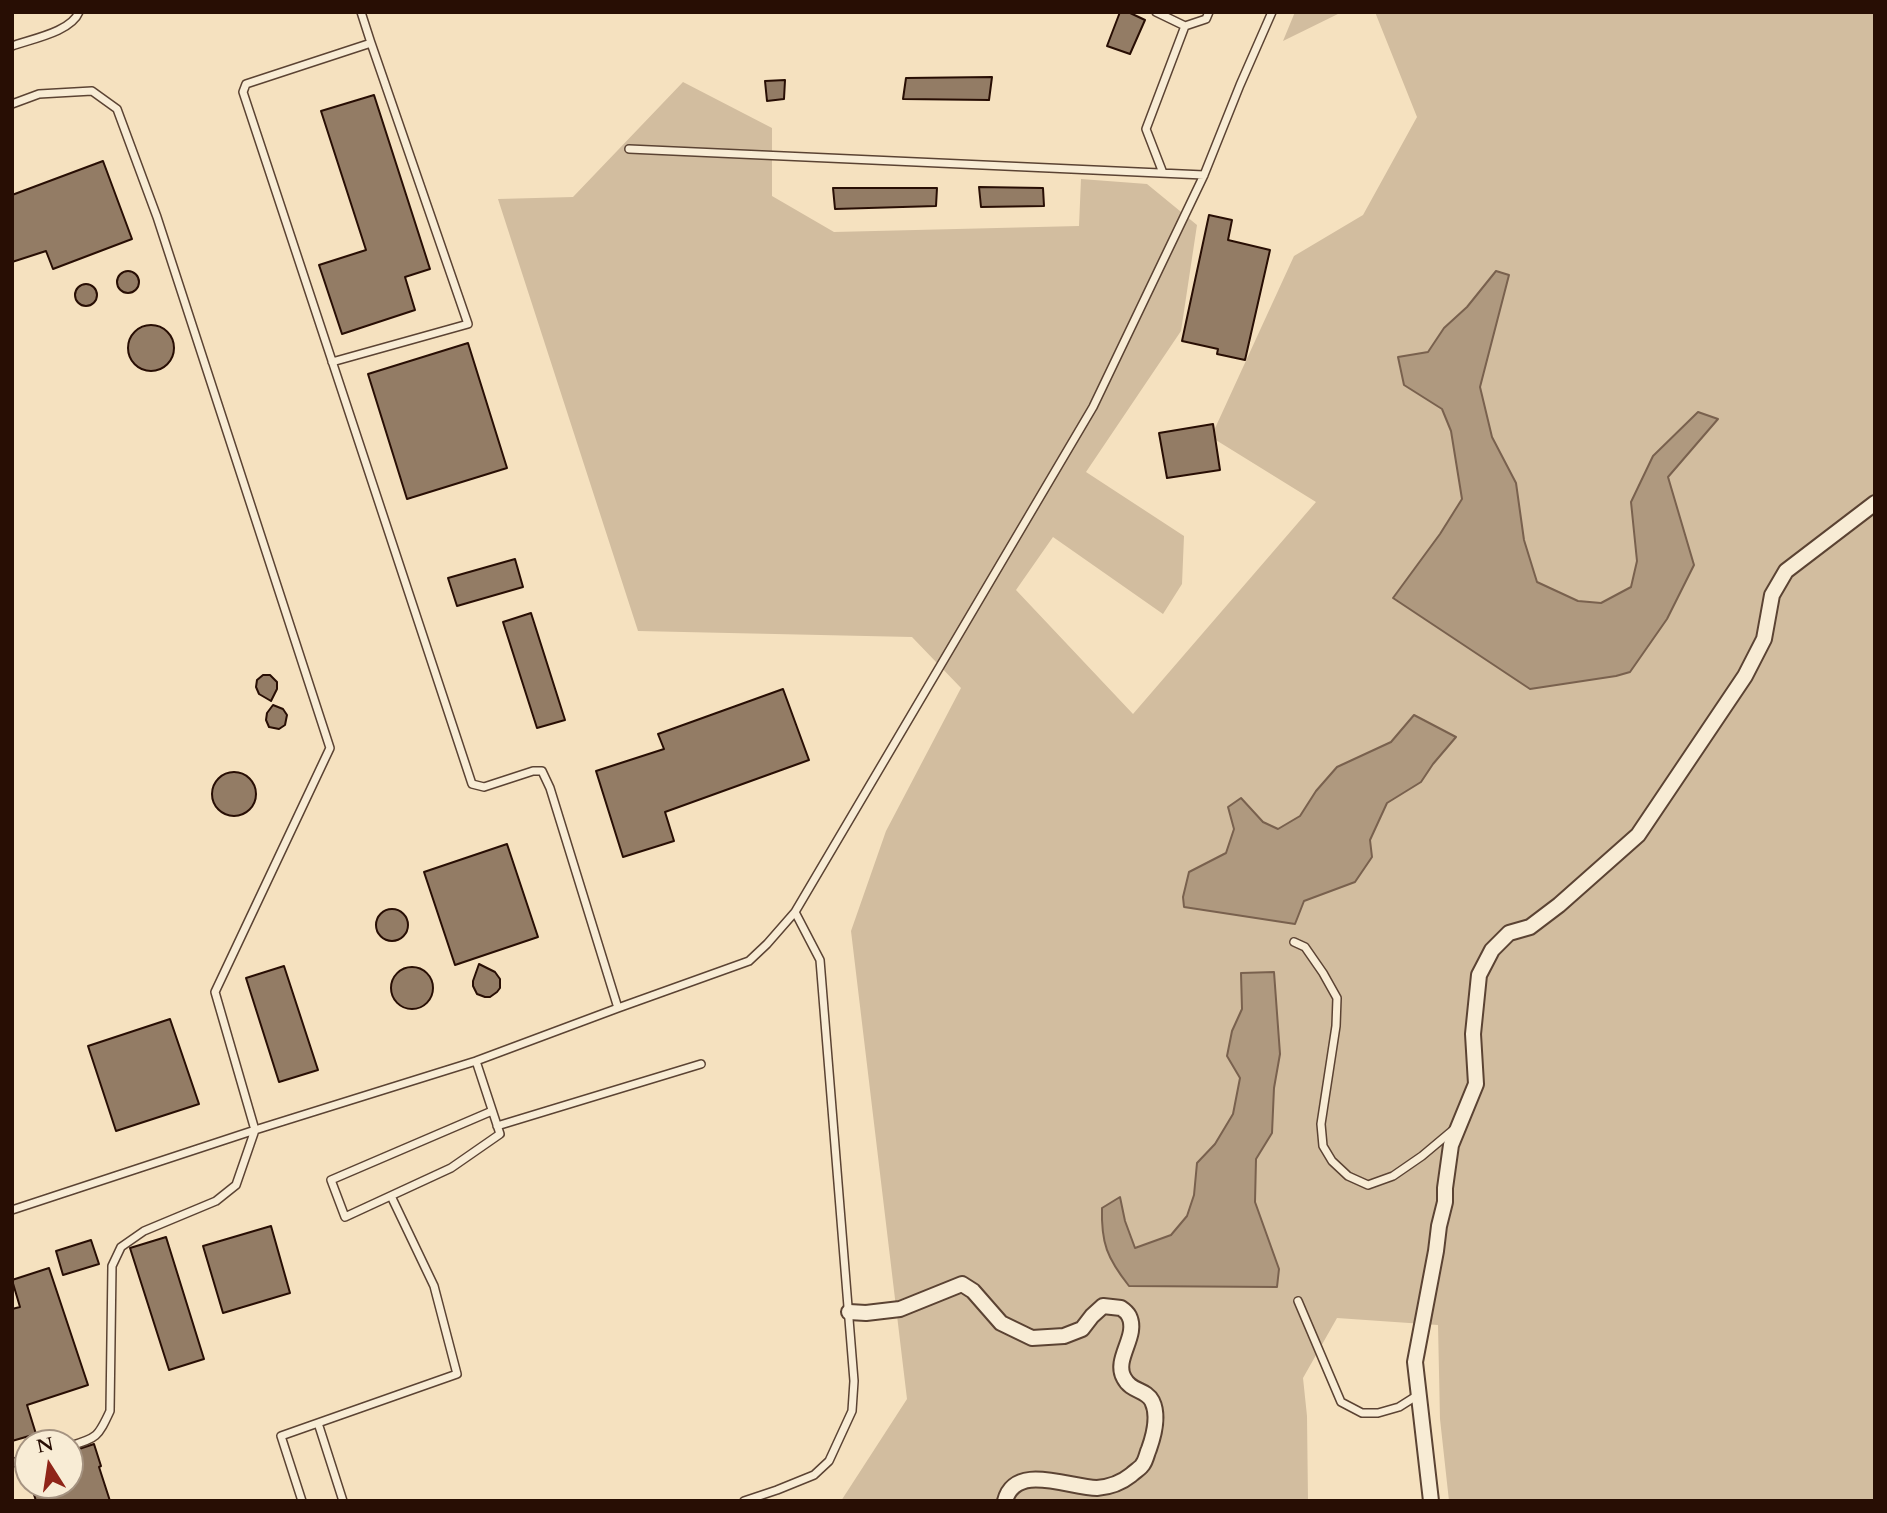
<!DOCTYPE html>
<html>
<head>
<meta charset="utf-8">
<style>
	body { margin:0 }
	#map { position:relative; width:1887px; height:1513px; overflow:hidden; background:#f5e1bf; font-family:Cardo,serif }
	canvas { display:block }
	.frame { position:absolute; inset:0; border:14px solid #280e04; pointer-events:none }
	.north { position:absolute; left:14px; top:1429px; width:70px; height:70px; box-sizing:border-box; background:#f8ecd5; border:2px solid #a59381; border-radius:50%; rotate:348deg; font-size:19px; font-weight:700; line-height:28px; text-align:center; color:#280e04 }
	.north::after { content:''; display:block; margin:auto; width:24px; height:32px; background:#8f2418; clip-path:polygon(50% 0,100% 100%,50% 72%,0 100%) }
</style>
</head>
<body>
<div id="map">
<canvas width="1887" height="1513"></canvas>
<div class="frame"></div>
<div class="north">N</div>
</div>
<script>
const ctx = document.querySelector('canvas').getContext('2d');
ctx.lineJoin = 'round';
function paint(path, color) { ctx.fillStyle = color; ctx.fill(path, 'evenodd'); }
function stroke(path, color, width, dash) { ctx.strokeStyle = color; ctx.lineWidth = width; ctx.lineCap = dash ? 'butt' : 'round'; ctx.setLineDash(dash || []); ctx.stroke(path); }
paint(new Path2D(`
	M 1295,12 L 1342,12 L 1283,41 Z
	M 1375,12 L 1875,12 L 1875,1501 L 1449,1501 L 1440,1419 L 1438,1325 L 1337,1318 L 1303,1378 L 1307,1416 L 1308,1501 L 841,1501 L 907,1399 L 851,931 L 886,831 L 961,688 L 912,637 L 638,631 L 498,199 L 573,197 L 683,82 L 772,128 L 772,196 L 834,232 L 1079,226 L 1081,179 L 1147,184 L 1197,225 L 1181,331 L 1086,472 L 1184,536 L 1182,584 L 1163,614 L 1053,537 L 1016,590 L 1133,714 L 1316,502 L 1211,437 L 1294,256 L 1363,215 L 1417,117 Z`), '#d2bd9f');
const water = new Path2D(`
	M 1496,271 L 1509,275 L 1480,387 L 1492,437 L 1516,483 L 1524,540 L 1537,582 L 1578,601 L 1601,603 L 1631,587 L 1637,561 L 1631,502 L 1653,456 L 1698,412 L 1718,419 L 1668,477 L 1694,565 L 1667,619 L 1630,672 L 1616,676 L 1530,689 L 1393,598 L 1440,534 L 1462,499 L 1451,431 L 1442,409 L 1404,385 L 1398,357 L 1428,352 L 1444,328 L 1467,307 Z
	M 1414,715 L 1456,737 L 1433,764 L 1421,782 L 1387,803 L 1370,840 L 1372,857 L 1355,882 L 1304,901 L 1295,924 L 1184,907 L 1183,897 L 1189,872 L 1226,853 L 1234,829 L 1228,807 L 1241,798 L 1263,822 L 1278,829 L 1300,816 L 1316,791 L 1337,767 L 1391,742 Z
	M 1274,972 L 1280,1054 L 1274,1088 L 1272,1133 L 1256,1159 L 1255,1202 L 1279,1269 L 1277,1287 L 1129,1286 C 1107,1258 1101,1243 1102,1208 L 1120,1197 L 1125,1221 L 1135,1248 L 1171,1235 L 1187,1216 L 1194,1195 L 1197,1163 L 1215,1144 L 1233,1114 L 1240,1078 L 1227,1056 L 1232,1031 L 1242,1009 L 1241,973 Z`);
paint(water, '#af997f');
stroke(water, '#79614e', 2);
const building = new Path2D(`
	M 1120,12 L 1128,12 L 1145,20 L 1130,54 L 1107,46 Z
	M 992,77 L 989,100 L 903,99 L 906,78 Z
	M 785,80 L 784,99 L 767,101 L 765,81 Z
	M 374,95 L 430,269 L 405,277 L 415,310 L 342,334 L 319,265 L 366,250 L 321,111 Z
	M 103,161 L 132,239 L 53,269 L 46,251 L 12,262 L 12,195 Z
	M 979,187 L 1043,188 L 1044,206 L 981,207 Z
	M 833,188 L 937,188 L 936,206 L 835,209 Z
	M 1209,215 L 1232,220 L 1228,240 L 1270,250 L 1245,360 L 1217,354 L 1218,349 L 1182,341 Z
	M117 282a11 11 0 1 1 22 0a11 11 0 1 1-22 0Z
	M75 295a11 11 0 1 1 22 0a11 11 0 1 1-22 0Z
	M128 348a23 23 0 1 1 46 0a23 23 0 1 1-46 0Z
	M 468,343 L 507,468 L 407,499 L 368,374 Z
	M 1213,424 L 1220,470 L 1167,478 L 1159,433 Z
	M 515,559 L 523,587 L 457,606 L 448,578 Z
	M 531,613 L 565,720 L 537,728 L 503,622 Z
	M 263,675 L 270,675 L 277,682 L 277,689 L 271,701 L 259,694 L 256,687 L 257,680 Z
	M 783,689 L 809,760 L 665,812 L 674,841 L 623,857 L 596,771 L 664,749 L 658,734 Z
	M 273,705 L 283,709 L 287,715 L 285,725 L 279,729 L 269,727 L 266,720 L 267,713 Z
	M212 794a22 22 0 1 1 44 0a22 22 0 1 1-44 0Z
	M 507,844 L 538,937 L 455,965 L 424,872 Z
	M376 925a16 16 0 1 1 32 0a16 16 0 1 1-32 0Z
	M 479,964 L 495,972 L 500,979 L 500,988 L 497,992 L 490,997 L 485,997 L 477,994 L 473,986 L 473,981 Z
	M 284,966 L 318,1070 L 279,1082 L 246,978 Z
	M391 988a21 21 0 1 1 42 0a21 21 0 1 1-42 0Z
	M 170,1019 L 199,1104 L 116,1131 L 88,1046 Z
	M 271,1226 L 290,1293 L 223,1313 L 203,1246 Z
	M 166,1237 L 204,1359 L 169,1370 L 130,1248 Z
	M 91,1240 L 99,1264 L 63,1275 L 56,1251 Z
	M 49,1268 L 88,1385 L 27,1405 L 36,1434 L 12,1441 L 12,1309 L 20,1307 L 12,1280 Z
	M 94,1444 L 101,1466 L 99,1467 L 110,1501 L 36,1501 L 31,1485 L 70,1485 L 70,1452 Z`);
paint(building, '#937c65');
stroke(building, '#280e04', 2);
const lane = new Path2D(`
	M 361,12 L 371,43 L 246,84 L 243,92 L 472,784 L 484,787 L 533,771 L 542,771 L 550,788 L 618,1008
	M 1156,12 L 1185,26
	M 12,46 C 31,39 71,32 79,12
	M 12,104 L 39,94 L 92,91 L 117,109 L 157,217 L 330,748 L 215,992 L 255,1130 L 236,1185 L 216,1201 L 144,1231 L 121,1247 L 112,1266 L 110,1411 C 98,1437 97,1438 70,1446
	M 629,149 L 1204,175
	M 1163,173 L 1146,129 L 1185,26 L 1206,19 L 1209,12
	M 332,362 L 468,324 L 371,43
	M 1294,942 L 1305,947 L 1323,973 L 1337,998 L 1336,1026 L 1321,1124 L 1323,1146 L 1332,1161 L 1348,1176 L 1368,1185 L 1393,1176 L 1422,1156 L 1453,1130
	M 476,1061 L 500,1134 L 451,1168 L 345,1217 L 331,1180 L 492,1111
	M 497,1126 L 701,1064
	M 12,1210 L 255,1130 L 476,1061 L 618,1008 L 749,961 L 767,944 L 795,912 L 1093,407 L 1204,175 L 1240,85 L 1272,12
	M 1298,1301 L 1341,1402 L 1362,1413 L 1378,1413 L 1399,1407 L 1418,1395
	M 318,1423 L 343,1501
	M 12,1463 L 28,1458
	M 302,1501 L 281,1436 L 457,1374 L 434,1286 L 391,1196
	M 744,1501 L 777,1490 L 814,1475 L 829,1461 L 852,1411 L 854,1381 L 820,960 L 795,912`);
const street = new Path2D(`
	M 849,1312 L 866,1313 L 900,1309 L 962,1284 L 973,1291 L 1001,1323 L 1032,1338 L 1064,1336 L 1082,1329 L 1092,1316 L 1103,1306 L 1121,1308 C 1124,1310 1127,1312 1129,1316 C 1139,1336 1113,1359 1124,1378 C 1131,1392 1146,1389 1152,1401 C 1159,1415 1154,1435 1149,1449 C 1147,1453 1146,1460 1143,1464 C 1141,1468 1135,1471 1131,1475 C 1121,1483 1110,1487 1097,1488 C 1070,1488 1015,1462 1005,1501
	M 1431,1501 L 1415,1362 L 1436,1251 L 1439,1226 L 1445,1202 L 1445,1188 L 1451,1145 L 1476,1084 L 1473,1034 L 1479,975 L 1492,950 L 1509,933 L 1530,927 L 1559,905 L 1638,835 L 1745,676 L 1764,639 L 1772,595 L 1786,571 L 1875,503`);
stroke(lane, '#5b4333', 10);
stroke(street, '#5b4333', 18);
stroke(lane, '#f8ecd5', 7);
stroke(street, '#f8ecd5', 14);
</script>
</body>
</html>
